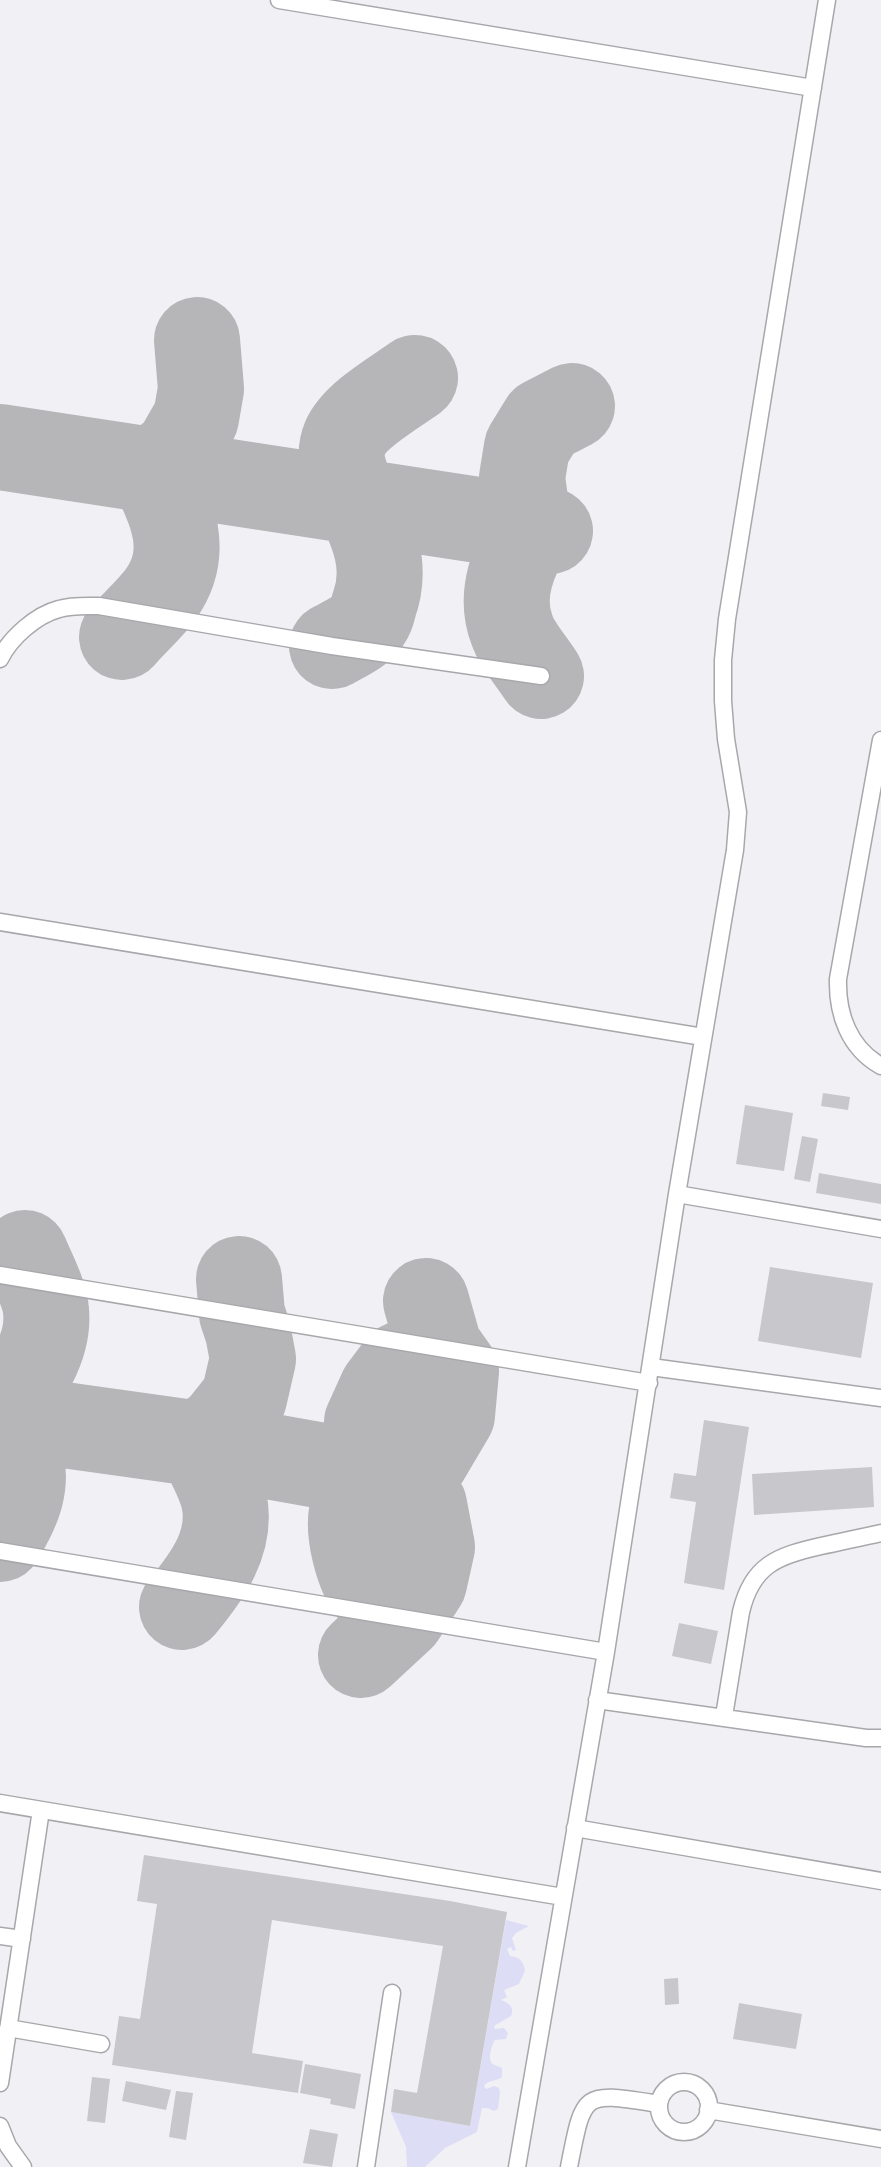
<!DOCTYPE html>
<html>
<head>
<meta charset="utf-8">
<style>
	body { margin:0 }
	canvas { display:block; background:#f1f1f5 }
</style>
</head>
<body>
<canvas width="881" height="2167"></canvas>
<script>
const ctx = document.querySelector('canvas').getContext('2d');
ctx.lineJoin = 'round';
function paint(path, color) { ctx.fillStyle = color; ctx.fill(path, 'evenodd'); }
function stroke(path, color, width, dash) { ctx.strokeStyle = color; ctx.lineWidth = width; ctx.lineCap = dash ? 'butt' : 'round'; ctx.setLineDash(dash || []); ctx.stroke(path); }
paint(new Path2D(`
	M 506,1920 L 529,1926 L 516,1933 L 512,1938 L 516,1950 L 513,1951 L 511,1947 L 507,1949 L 510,1956 C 520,1957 524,1962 525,1971 L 519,1984 L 504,1990 L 507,1997 L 501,2000 C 509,2003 515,2007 511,2016 L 494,2026 L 495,2029 L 504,2028 L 508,2033 L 506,2039 L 495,2040 C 492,2044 488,2057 491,2062 C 492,2065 499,2066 502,2068 L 502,2077 C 496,2082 489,2079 484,2086 L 486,2089 L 494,2086 L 499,2088 L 500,2093 L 498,2109 L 494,2111 L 487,2108 L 482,2108 L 477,2132 L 445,2148 L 425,2167 L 407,2167 L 406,2147 L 391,2112 L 470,2126 Z`), '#ddddf6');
stroke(new Path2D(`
	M 0,447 L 550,531
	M 122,637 C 134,623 150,609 161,594 C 191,551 172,512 152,471 L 177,451 L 196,418 L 201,389 L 197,340
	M 332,646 C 344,639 362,632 369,619 C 372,615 373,609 374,605 C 388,567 374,534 357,499 C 347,481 336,459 345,438 C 355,415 394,393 415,378
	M 541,676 C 533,663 517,645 512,630 C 498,594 514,559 532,528 L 526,507 L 522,478 L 527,447 L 543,421 L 572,406
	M 0,1414 C 22,1385 50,1350 46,1311 C 45,1294 32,1270 25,1253
	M 0,1416 L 200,1444 L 391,1478
	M 0,1418 C 6,1428 13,1438 17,1448 C 31,1482 18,1510 0,1539
	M 182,1607 C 207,1577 233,1542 224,1500 C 220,1481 208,1462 200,1444 L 221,1427 L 244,1398 L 253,1359 L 248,1332 L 242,1314 L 239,1279
	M 402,1617 C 393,1609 381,1602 372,1592 C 358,1575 346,1530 353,1508 C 358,1496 365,1486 373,1475 L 367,1453 L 367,1422 L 382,1389 L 400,1365 L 439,1347
	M 361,1655 L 402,1617 L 424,1583 L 432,1547 L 424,1505 L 408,1484 L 391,1478 L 426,1459 L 452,1415 L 456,1371 L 439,1347 L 426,1301`), '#b6b6b8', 86);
paint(new Path2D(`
	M 823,1093 L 850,1097 L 848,1110 L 821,1106 Z
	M 745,1105 L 793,1113 L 784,1171 L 736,1164 Z
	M 802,1136 L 818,1139 L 810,1182 L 794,1179 Z
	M 819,1173 L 881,1184 L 881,1204 L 816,1193 Z
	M 770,1267 L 873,1283 L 861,1358 L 758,1341 Z
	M 704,1420 L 749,1427 L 724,1590 L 684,1583 L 696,1502 L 670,1498 L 674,1473 L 696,1476 Z
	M 872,1467 L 874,1507 L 754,1515 L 752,1474 Z
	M 679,1623 L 718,1631 L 711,1664 L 672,1656 Z
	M 144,1855 L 450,1901 L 507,1912 L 470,2126 L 391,2112 L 394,2089 L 417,2093 L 443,1946 L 272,1920 L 252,2053 L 303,2061 L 298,2093 L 112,2065 L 119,2016 L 140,2019 L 157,1904 L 137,1901 Z
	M 678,1978 L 679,2004 L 665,2005 L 664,1979 Z
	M 739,2003 L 802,2014 L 796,2049 L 733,2039 Z
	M 305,2064 L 361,2074 L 355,2109 L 330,2104 L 331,2099 L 300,2093 Z
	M 92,2077 L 110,2079 L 105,2123 L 87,2121 Z
	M 126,2081 L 171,2090 L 166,2110 L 122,2101 Z
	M 176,2091 L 193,2093 L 186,2140 L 169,2137 Z
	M 310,2129 L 338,2134 L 332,2167 L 303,2163 Z`), '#c8c8cc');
const service = new Path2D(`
	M 279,0 L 813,88
	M 0,659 C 10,638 36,615 59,609 C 72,605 85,606 99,606 L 332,646 L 541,676
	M 881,740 L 838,979 C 837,1014 849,1048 881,1066
	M 0,922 L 703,1037
	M 677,1194 L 881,1229
	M 0,1275 L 649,1383
	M 651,1367 L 881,1398
	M 0,1551 L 606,1652
	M 597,1700 L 866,1738 L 881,1738
	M 724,1716 L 741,1612 C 752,1565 777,1556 821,1546 C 841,1542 861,1537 881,1533
	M 0,1803 L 563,1897
	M 575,1828 L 881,1881
	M 0,1936 L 22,1939
	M 8,2028 L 101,2044
	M659 2107a25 25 0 1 1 50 0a25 25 0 1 1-50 0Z
	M 0,2083 L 41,1810
	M 708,2110 L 881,2139
	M 0,2126 L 8,2146 L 23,2167
	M 366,2167 L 392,1993
	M 517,2167 L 606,1652 L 677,1194 L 735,850 L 738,812 L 726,739 L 723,701 L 723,660 L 727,619 L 827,0
	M 569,2167 C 584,2090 582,2092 659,2104`);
stroke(service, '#a7a8ab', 19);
stroke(service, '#fff', 16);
</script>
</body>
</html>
